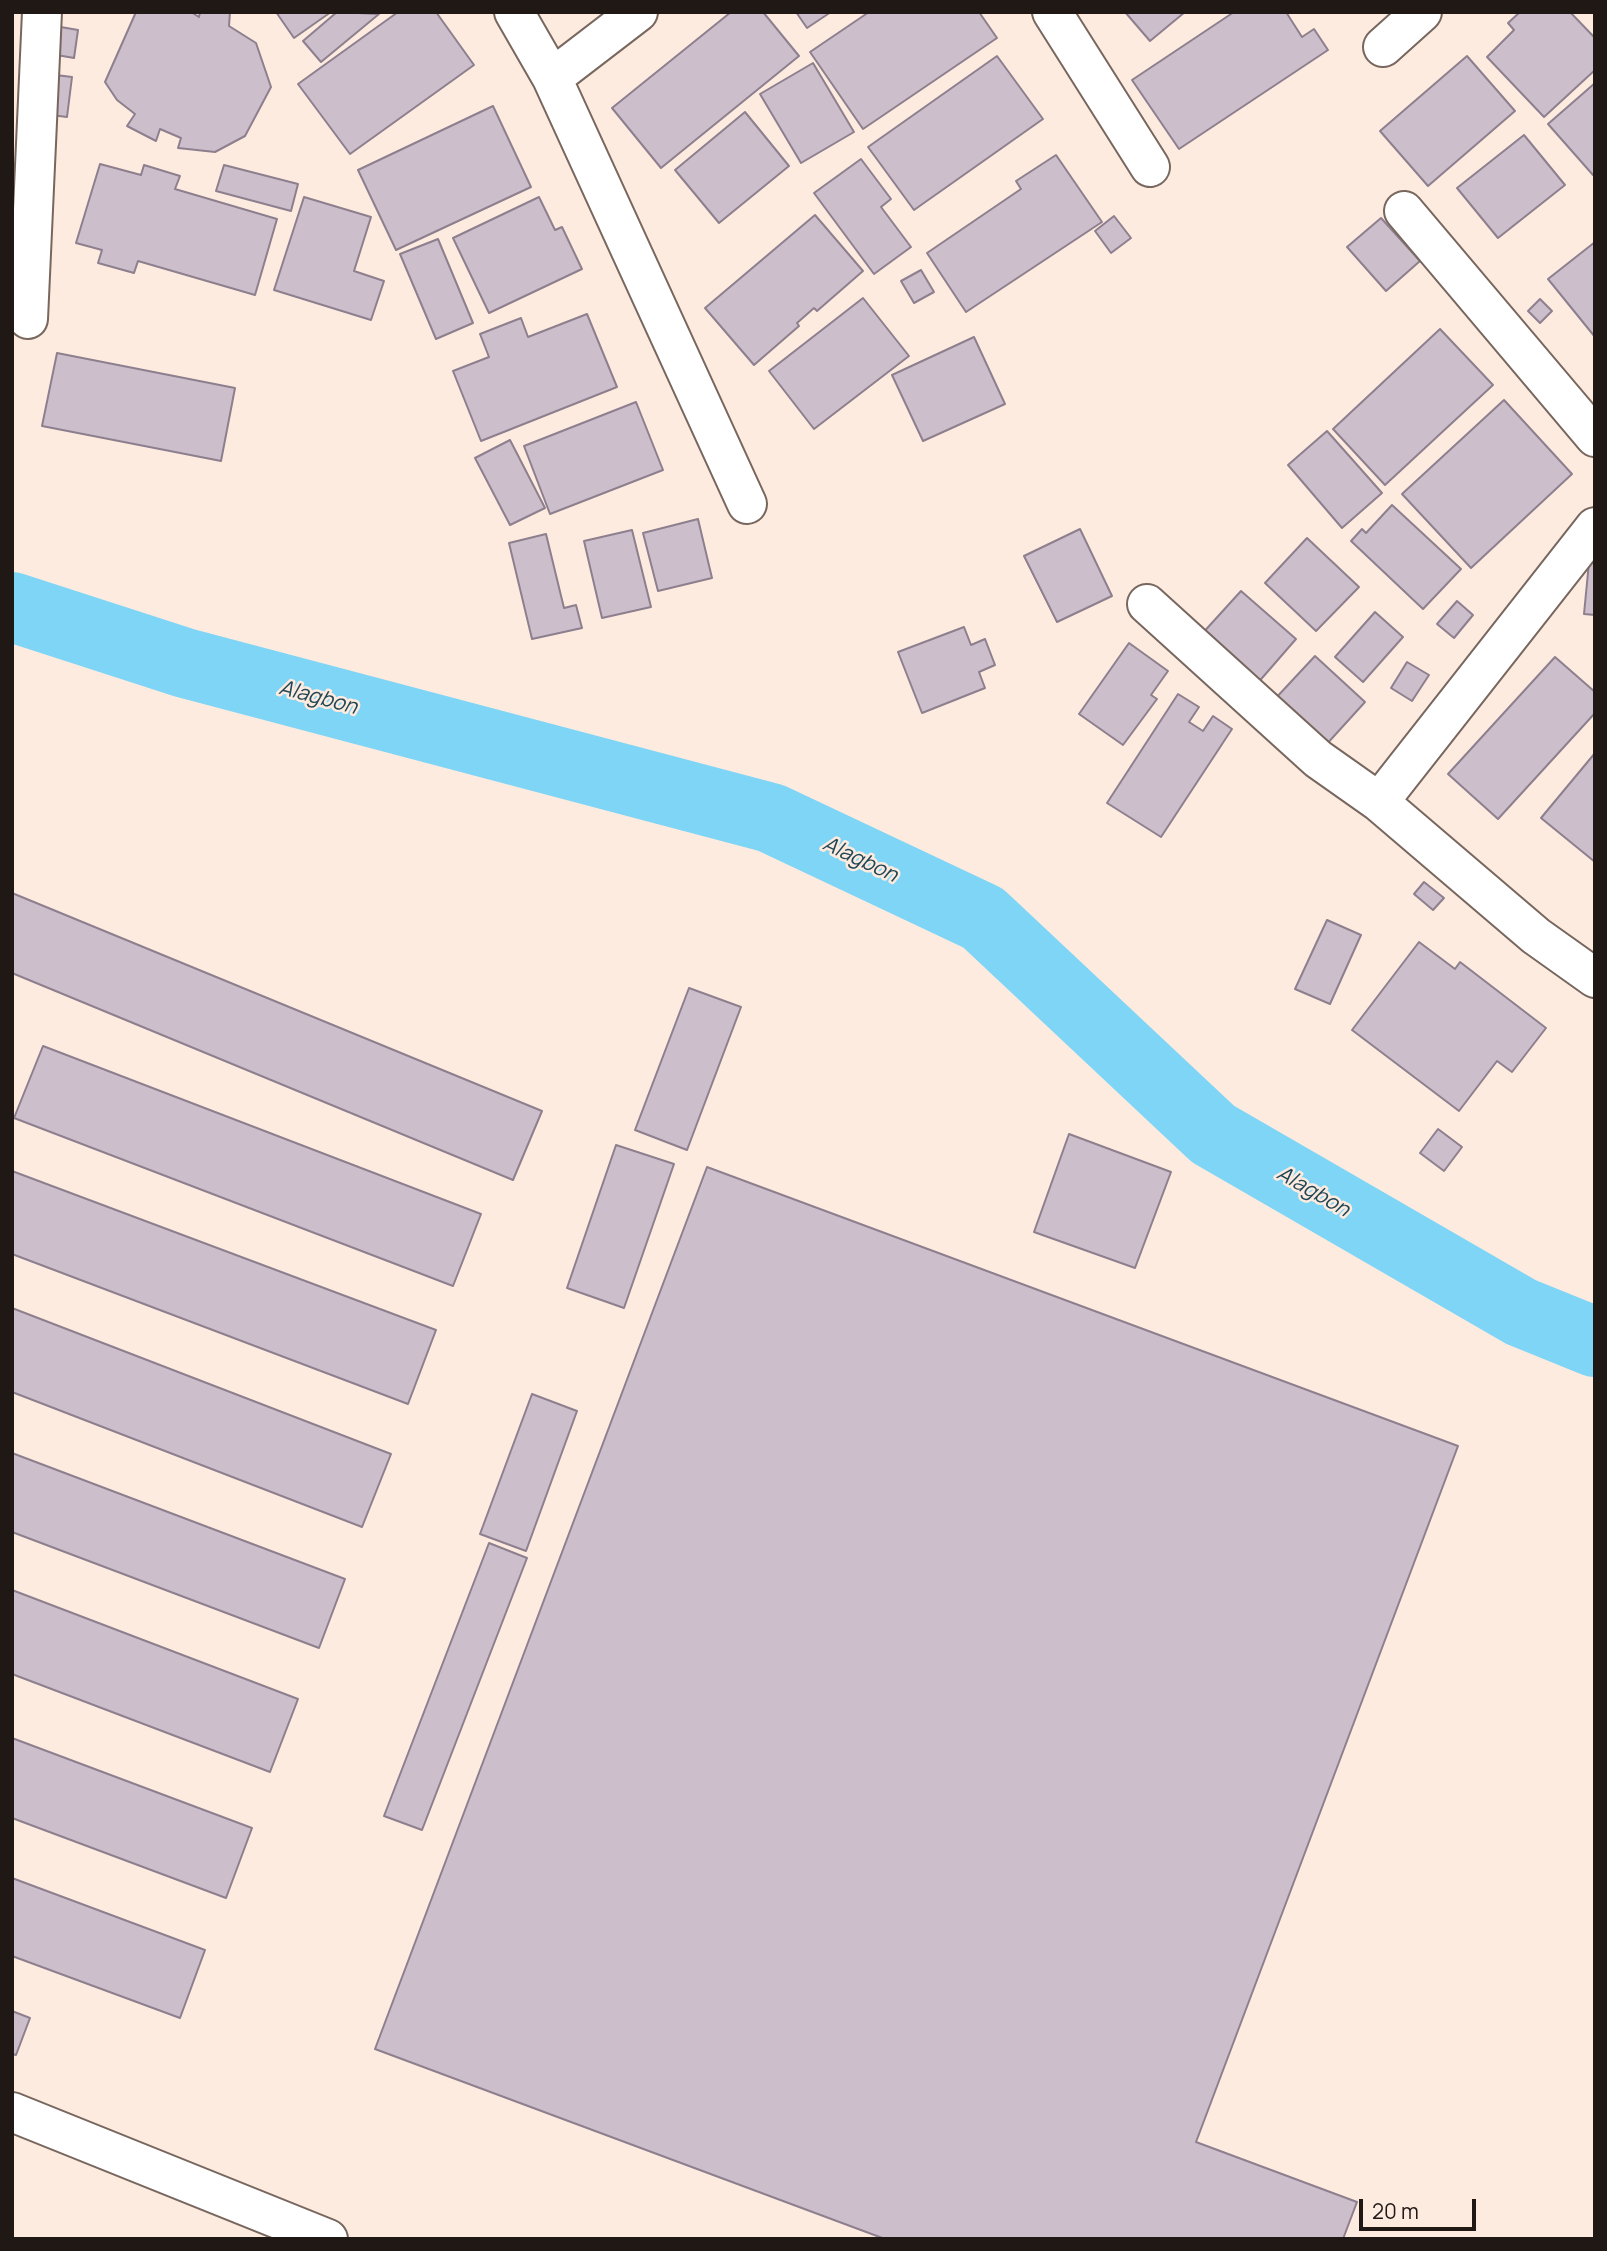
<!DOCTYPE html>
<html>
<head>
<meta charset="utf-8">
<style>
	body { margin:0 }
	#map { position:relative; width:1607px; height:2251px; overflow:hidden; background:#feebe0; font-family:Manrope,sans-serif }
	canvas { display:block }
	.frame { position:absolute; inset:0; border:14px solid #1f1815; pointer-events:none }
	.scale { position:absolute; left:1359px; top:2199px; width:117px; height:32px; box-sizing:border-box; border:4px solid #1f1815; border-top:0; padding-left:9px; font-size:21px; line-height:24px; white-space:nowrap; color:#1f1815; -webkit-text-stroke:5px #feebe0; paint-order:stroke }
</style>
</head>
<body>
<div id="map">
<canvas width="1607" height="2251"></canvas>
<div class="frame"></div>
<div class="scale">20 m</div>
</div>
<script>
const ctx = document.querySelector('canvas').getContext('2d');
ctx.lineJoin = 'round';
function stroke(path, color, width, dash) { ctx.strokeStyle = color; ctx.lineWidth = width; ctx.lineCap = dash ? 'butt' : 'round'; ctx.setLineDash(dash || []); ctx.stroke(path); }
function paint(path, color) { ctx.fillStyle = color; ctx.fill(path, 'evenodd'); }
function drawText(font, color, halo, rows, align = 'center') {
  ctx.font = font + ' Manrope,sans-serif'; ctx.lineWidth = 5; ctx.setLineDash([]); ctx.textBaseline = 'middle'; ctx.strokeStyle = halo; ctx.fillStyle = color; for (const [text, x, y, turn = 0] of rows) {
    ctx.save(); ctx.translate(x, y); ctx.rotate((+turn || 0) * Math.PI / 180); ctx.textAlign = isNaN(turn) ? turn : align; if (halo) ctx.strokeText(text, 0, 0); ctx.fillText(text, 0, 0); ctx.restore();
  }
}
stroke(new Path2D(`
	M 12,607 L 185,663 L 771,818 L 983,918 L 1213,1134 L 1521,1312 L 1595,1342`), '#7ed5f5', 70);
const building = new Path2D(`
	M 136,12 L 191,12 L 199,17 L 200,12 L 230,12 L 229,26 L 256,43 L 271,87 L 245,136 L 215,152 L 178,148 L 181,138 L 160,129 L 156,141 L 127,126 L 135,114 L 117,100 L 105,82 Z
	M 276,12 L 331,12 L 294,38 Z
	M 337,12 L 379,14 L 321,62 L 303,41 Z
	M 398,12 L 436,12 L 474,65 L 350,154 L 298,84 Z
	M 731,12 L 763,12 L 799,56 L 661,168 L 612,108 Z
	M 796,12 L 831,12 L 807,28 Z
	M 869,12 L 979,12 L 997,38 L 863,129 L 810,52 Z
	M 1125,12 L 1185,12 L 1150,41 Z
	M 1234,12 L 1286,12 L 1302,37 L 1314,29 L 1328,50 L 1179,149 L 1132,80 Z
	M 1520,12 L 1570,12 L 1595,38 L 1595,70 L 1544,117 L 1487,57 L 1514,30 L 1508,23 Z
	M 55,26 L 78,30 L 74,58 L 51,54 Z
	M 997,56 L 1043,119 L 914,210 L 868,147 Z
	M 1467,56 L 1515,111 L 1428,186 L 1380,131 Z
	M 813,63 L 854,132 L 801,163 L 760,94 Z
	M 56,75 L 72,77 L 67,117 L 51,115 Z
	M 1595,83 L 1595,173 L 1593,175 L 1548,124 Z
	M 493,106 L 531,187 L 396,250 L 358,170 Z
	M 745,112 L 789,166 L 719,223 L 675,170 Z
	M 1524,135 L 1565,185 L 1498,238 L 1457,188 Z
	M 1056,155 L 1102,222 L 966,312 L 927,253 L 1021,189 L 1016,181 Z
	M 861,159 L 891,199 L 881,207 L 911,247 L 874,274 L 814,193 Z
	M 100,164 L 141,175 L 144,165 L 180,176 L 175,189 L 277,219 L 255,295 L 138,261 L 134,273 L 98,263 L 102,250 L 76,243 Z
	M 224,165 L 298,184 L 291,211 L 216,191 Z
	M 304,197 L 371,217 L 354,271 L 384,281 L 371,320 L 274,290 Z
	M 539,197 L 555,230 L 562,227 L 582,269 L 489,313 L 453,238 Z
	M 815,215 L 863,271 L 817,311 L 814,308 L 797,323 L 799,326 L 754,365 L 705,308 Z
	M 1114,216 L 1131,238 L 1111,253 L 1095,231 Z
	M 1381,218 L 1420,261 L 1386,291 L 1347,247 Z
	M 438,239 L 473,323 L 436,339 L 400,254 Z
	M 1595,242 L 1595,337 L 1548,279 Z
	M 921,270 L 934,292 L 914,303 L 901,281 Z
	M 863,298 L 909,356 L 814,429 L 769,371 Z
	M 1540,299 L 1552,311 L 1540,323 L 1528,311 Z
	M 587,314 L 617,387 L 481,441 L 453,371 L 489,357 L 480,334 L 521,318 L 528,337 Z
	M 1440,329 L 1493,385 L 1385,485 L 1333,429 Z
	M 974,337 L 1005,404 L 923,441 L 892,375 Z
	M 57,353 L 235,388 L 221,461 L 42,426 Z
	M 1504,400 L 1572,474 L 1471,568 L 1402,494 Z
	M 636,402 L 663,470 L 550,514 L 524,446 Z
	M 1327,431 L 1382,493 L 1342,528 L 1288,465 Z
	M 510,440 L 545,508 L 510,525 L 475,458 Z
	M 1392,505 L 1461,569 L 1423,609 L 1351,541 L 1362,529 L 1366,533 Z
	M 698,519 L 712,578 L 658,591 L 643,533 Z
	M 1080,529 L 1112,596 L 1057,622 L 1024,556 Z
	M 632,530 L 651,607 L 602,618 L 584,541 Z
	M 546,534 L 564,608 L 576,605 L 582,628 L 532,639 L 509,543 Z
	M 1307,538 L 1359,587 L 1316,631 L 1265,583 Z
	M 1589,562 L 1595,563 L 1595,615 L 1584,614 Z
	M 1241,591 L 1296,639 L 1256,685 L 1200,636 Z
	M 1457,601 L 1473,615 L 1454,638 L 1437,624 Z
	M 1375,612 L 1403,637 L 1363,682 L 1335,657 Z
	M 964,627 L 971,645 L 985,639 L 995,665 L 979,672 L 985,688 L 922,713 L 898,652 Z
	M 1129,643 L 1168,671 L 1151,695 L 1157,699 L 1123,745 L 1079,714 Z
	M 1315,656 L 1365,702 L 1325,746 L 1274,700 Z
	M 1555,657 L 1595,692 L 1595,713 L 1498,819 L 1448,774 Z
	M 1407,662 L 1429,675 L 1412,701 L 1391,688 Z
	M 1178,694 L 1199,707 L 1189,722 L 1203,731 L 1213,716 L 1232,729 L 1161,837 L 1107,803 Z
	M 1595,753 L 1595,862 L 1541,818 Z
	M 1424,882 L 1444,898 L 1433,910 L 1414,894 Z
	M 12,893 L 542,1111 L 513,1180 L 12,973 Z
	M 1327,920 L 1361,935 L 1330,1004 L 1295,989 Z
	M 1419,942 L 1455,969 L 1460,962 L 1546,1028 L 1512,1072 L 1497,1061 L 1459,1111 L 1352,1030 Z
	M 689,988 L 741,1007 L 687,1150 L 635,1130 Z
	M 43,1046 L 481,1214 L 453,1286 L 14,1118 Z
	M 1438,1129 L 1462,1147 L 1444,1171 L 1420,1153 Z
	M 1069,1134 L 1171,1172 L 1135,1268 L 1034,1232 Z
	M 616,1145 L 674,1164 L 624,1308 L 567,1288 Z
	M 707,1167 L 1458,1446 L 1196,2142 L 1357,2202 L 1343,2239 L 885,2239 L 375,2049 Z
	M 12,1171 L 436,1330 L 408,1404 L 12,1254 Z
	M 12,1308 L 391,1454 L 362,1527 L 12,1392 Z
	M 532,1394 L 577,1411 L 526,1551 L 480,1534 Z
	M 12,1453 L 345,1579 L 319,1648 L 12,1532 Z
	M 489,1543 L 527,1558 L 422,1830 L 384,1816 Z
	M 12,1590 L 298,1699 L 270,1772 L 12,1674 Z
	M 12,1738 L 252,1828 L 226,1898 L 12,1818 Z
	M 12,1878 L 205,1950 L 180,2018 L 12,1956 Z
	M 12,2011 L 30,2018 L 16,2055 L 12,2054 Z`);
paint(building, '#cdbecc');
stroke(building, '#8d7f8d', 2);
const minor = new Path2D(`
	M 514,12 L 552,78 L 747,504
	M 1052,12 L 1150,167
	M 1383,47 L 1422,12
	M 552,78 L 638,12
	M 1404,211 L 1595,437
	M 28,319 L 42,12
	M 1147,604 L 1318,759 L 1379,802 L 1536,936 L 1595,978
	M 1379,802 L 1595,527
	M 12,2112 L 328,2239`);
stroke(minor, '#77675e', 42);
stroke(minor, '#fff', 38);
drawText('italic 21px', '#204755', '#feebe0', [
	["Alagbon",318,698,15],
	["Alagbon",860,860,25],
	["Alagbon",1313,1192,30]
]);
</script>
</body>
</html>
